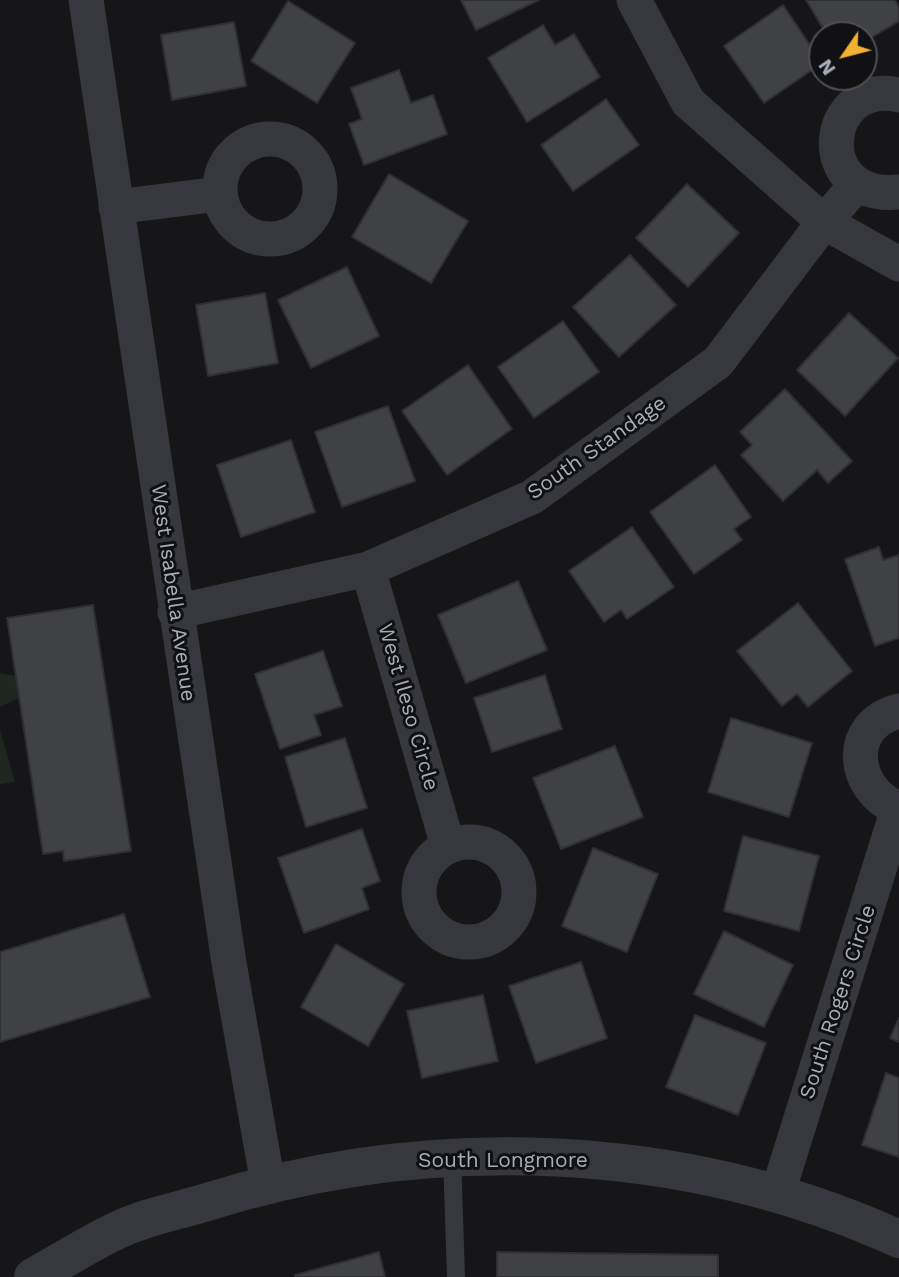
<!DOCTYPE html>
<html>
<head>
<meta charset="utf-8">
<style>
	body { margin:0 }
	#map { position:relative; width:899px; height:1277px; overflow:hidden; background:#161618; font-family:"Work Sans",sans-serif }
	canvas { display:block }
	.north { position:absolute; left:808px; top:21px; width:70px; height:70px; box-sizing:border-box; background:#111113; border:2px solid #4d4f55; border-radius:50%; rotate:235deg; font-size:19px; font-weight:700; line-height:28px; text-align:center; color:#a8adb8 }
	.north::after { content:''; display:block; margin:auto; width:24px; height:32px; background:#f2b134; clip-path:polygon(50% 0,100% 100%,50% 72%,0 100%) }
</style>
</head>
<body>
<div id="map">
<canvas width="899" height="1277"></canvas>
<div class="north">N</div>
</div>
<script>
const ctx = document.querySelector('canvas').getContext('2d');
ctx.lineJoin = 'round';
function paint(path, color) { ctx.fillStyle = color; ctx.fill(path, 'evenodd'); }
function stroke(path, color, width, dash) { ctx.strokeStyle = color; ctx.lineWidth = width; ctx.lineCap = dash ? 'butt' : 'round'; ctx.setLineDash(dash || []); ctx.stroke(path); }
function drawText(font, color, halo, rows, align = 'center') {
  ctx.font = font + ' "Work Sans",sans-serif'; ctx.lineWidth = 6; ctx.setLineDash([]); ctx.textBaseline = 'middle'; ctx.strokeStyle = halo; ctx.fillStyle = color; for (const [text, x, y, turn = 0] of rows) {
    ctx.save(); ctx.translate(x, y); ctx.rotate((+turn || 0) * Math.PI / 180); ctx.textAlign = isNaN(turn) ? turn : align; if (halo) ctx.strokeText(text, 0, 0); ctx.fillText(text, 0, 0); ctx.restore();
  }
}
paint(new Path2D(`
	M 0,673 L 15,676 L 21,697 L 0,707 Z
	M 0,730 L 15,782 L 0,784 Z`), '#1e261f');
const building = new Path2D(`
	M 461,0 L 539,0 L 476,30 Z
	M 806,0 L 895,0 L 899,7 L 899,21 L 864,42 L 864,35 L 827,35 Z
	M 288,1 L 355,43 L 317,103 L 251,61 Z
	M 783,5 L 822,63 L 764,103 L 724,46 Z
	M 234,22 L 246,86 L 172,100 L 161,35 Z
	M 543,25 L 555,45 L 574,34 L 600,77 L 527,122 L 488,58 Z
	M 399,70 L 411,103 L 433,95 L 447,134 L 364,165 L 349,124 L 362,119 L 351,88 Z
	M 606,99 L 639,145 L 573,191 L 541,145 Z
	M 389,174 L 468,221 L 431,283 L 352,237 Z
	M 687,184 L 739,233 L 688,287 L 636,238 Z
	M 630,255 L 676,305 L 619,357 L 573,307 Z
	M 347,267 L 379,336 L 311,368 L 278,300 Z
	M 265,293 L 278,363 L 208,376 L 196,305 Z
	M 849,313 L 898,358 L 845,416 L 797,370 Z
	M 563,321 L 599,372 L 534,418 L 498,367 Z
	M 468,365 L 512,429 L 447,475 L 402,411 Z
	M 785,389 L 852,461 L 828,483 L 817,470 L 783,501 L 741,455 L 752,445 L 740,432 Z
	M 388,406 L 415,481 L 342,507 L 315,432 Z
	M 291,440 L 315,512 L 241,537 L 217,465 Z
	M 715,465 L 751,517 L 734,529 L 742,540 L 694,574 L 650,512 Z
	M 632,527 L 674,587 L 627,619 L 621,610 L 604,622 L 569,571 Z
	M 879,547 L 883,560 L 899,555 L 899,638 L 875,646 L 845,559 Z
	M 518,581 L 547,650 L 466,683 L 438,615 Z
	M 798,603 L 852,671 L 808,707 L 797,694 L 782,706 L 737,651 Z
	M 93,605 L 131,851 L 64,861 L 63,851 L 43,854 L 7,618 Z
	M 323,651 L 342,706 L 314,715 L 321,735 L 280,749 L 255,674 Z
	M 545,675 L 562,729 L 492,752 L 474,698 Z
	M 731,718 L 812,743 L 789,817 L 708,792 Z
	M 345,738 L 367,808 L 306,827 L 285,757 Z
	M 615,746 L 643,817 L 561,849 L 533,778 Z
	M 362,829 L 380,881 L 362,888 L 369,909 L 304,933 L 278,858 Z
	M 743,836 L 819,856 L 799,931 L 724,911 Z
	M 593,848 L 658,874 L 627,952 L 562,926 Z
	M 124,914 L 150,997 L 0,1042 L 0,952 Z
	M 724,931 L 793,965 L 764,1027 L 694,994 Z
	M 336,944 L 404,984 L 368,1046 L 301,1007 Z
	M 581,962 L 607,1038 L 536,1063 L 509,986 Z
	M 483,995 L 498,1061 L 422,1078 L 407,1011 Z
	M 695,1015 L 766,1043 L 738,1115 L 666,1087 Z
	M 899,1018 L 899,1042 L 890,1038 Z
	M 886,1073 L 899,1078 L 899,1157 L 862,1145 Z
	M 379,1252 L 385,1277 L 296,1277 L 295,1275 Z
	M 497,1252 L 718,1255 L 718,1277 L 497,1277 Z`);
paint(building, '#404145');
stroke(building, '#303034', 2);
stroke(new Path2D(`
	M 452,1156 L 456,1277`), '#37383d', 18);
stroke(new Path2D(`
	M 86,0 L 229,963 L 268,1184
	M 634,0 L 688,102 L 824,222 L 899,264
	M 899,95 C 822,78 809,201 899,192
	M220 189a50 50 0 1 1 100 0a50 50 0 1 1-100 0Z
	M 116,207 L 219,194
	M 368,569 L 448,846
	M 175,612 L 368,569 L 532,497 L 718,362 L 824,222 L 857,184
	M 899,711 C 844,725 851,790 899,809
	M419 892a50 50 0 1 1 100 0a50 50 0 1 1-100 0Z
	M 777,1195 L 898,809`), '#37383d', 35);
stroke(new Path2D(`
	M 33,1277 C 61,1262 88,1244 116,1231 C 144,1217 178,1211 207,1202 C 432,1132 683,1141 899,1239`), '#37383d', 38);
drawText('21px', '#a8adb8', '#111113', [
	["South Standage",597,448,-35],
	["West Isabella Avenue",173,593,82],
	["West Ileso Circle",408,707,74],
	["South Rogers Circle",838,1002,-72],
	["South Longmore",503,1161]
]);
</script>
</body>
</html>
